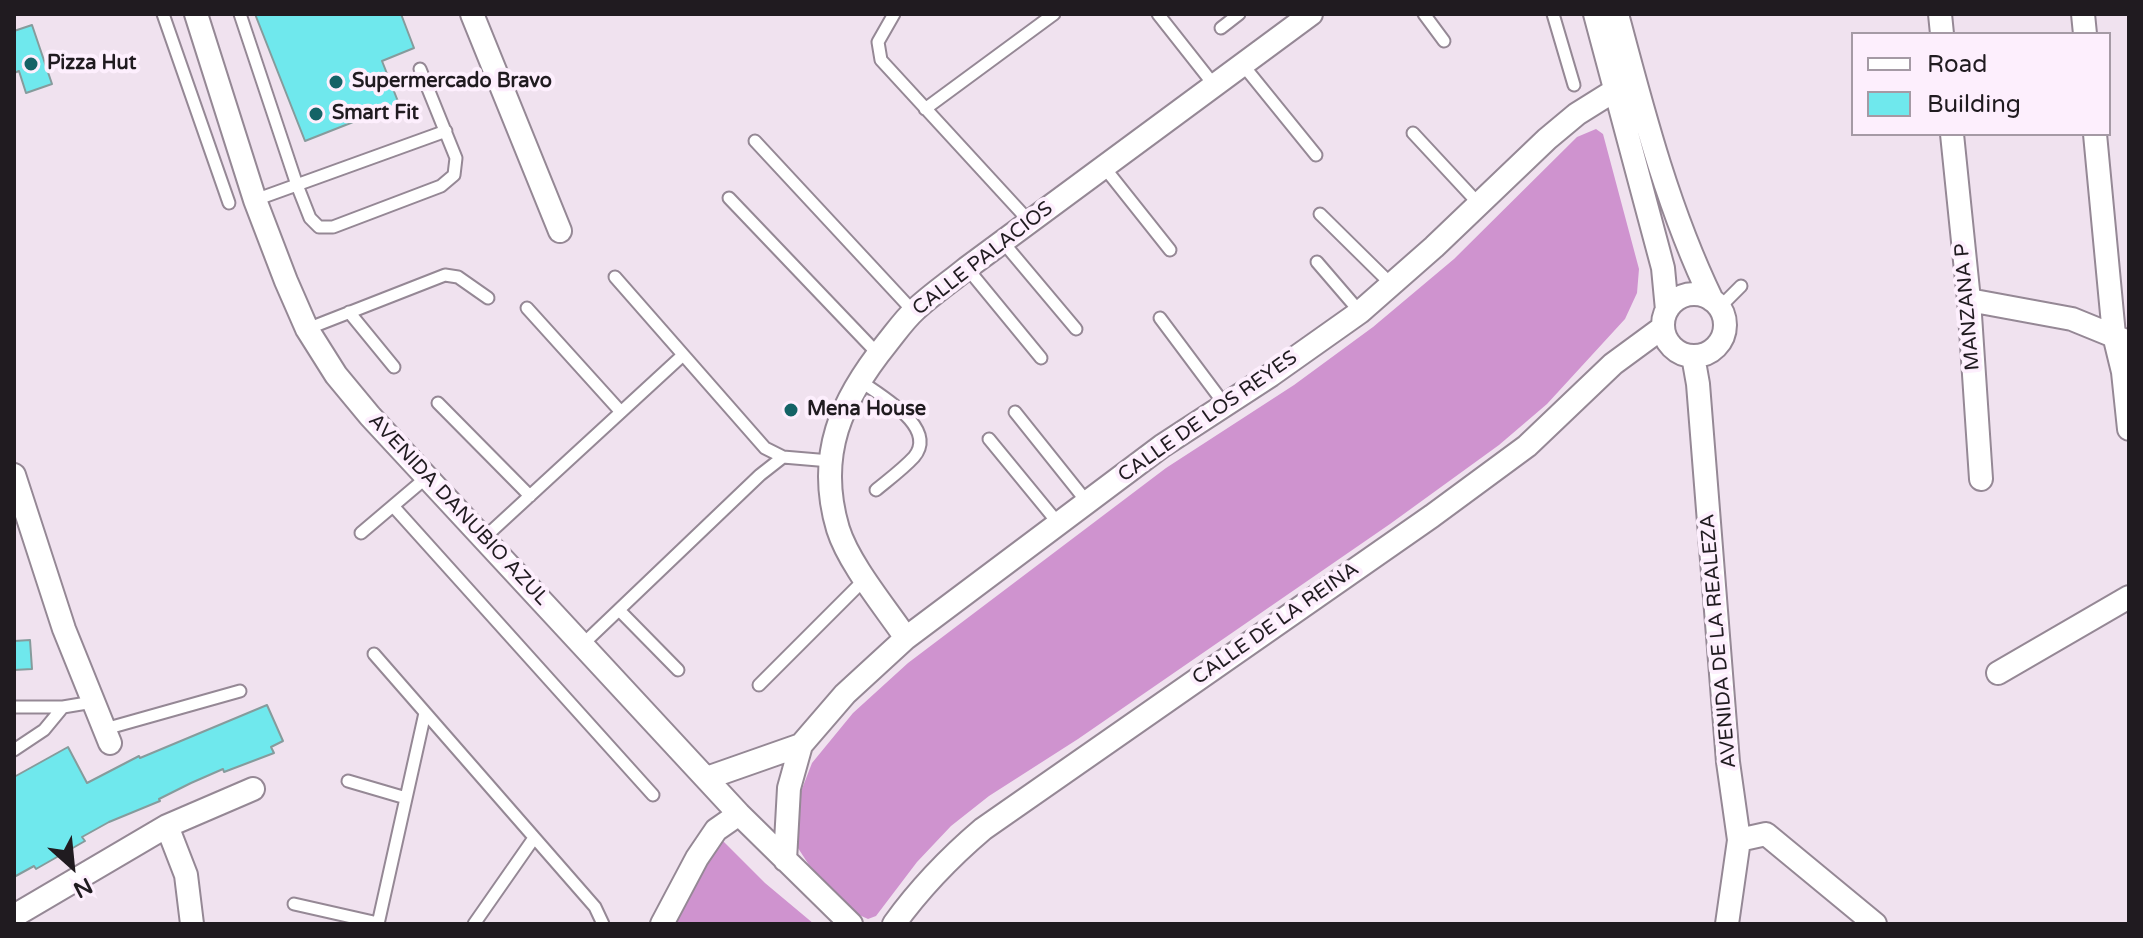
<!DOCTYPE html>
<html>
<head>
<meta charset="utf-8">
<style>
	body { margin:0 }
	#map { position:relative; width:2143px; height:938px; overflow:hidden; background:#f0e2ef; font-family:"Varela Round",sans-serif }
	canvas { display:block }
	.frame { position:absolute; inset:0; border:16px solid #201b20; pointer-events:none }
	.legend { position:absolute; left:1851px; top:32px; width:260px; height:104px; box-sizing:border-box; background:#fdeffd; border:2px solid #a59aa5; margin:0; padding:10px 14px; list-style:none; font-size:24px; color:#201b20 }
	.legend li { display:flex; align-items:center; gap:16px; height:40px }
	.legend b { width:40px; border:2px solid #a59aa5 }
	.north { position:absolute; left:32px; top:826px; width:80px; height:80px; -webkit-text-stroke:6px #fdeffd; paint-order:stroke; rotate:153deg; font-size:22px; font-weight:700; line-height:32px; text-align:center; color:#201b20 }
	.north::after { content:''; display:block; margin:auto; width:28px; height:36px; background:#201b20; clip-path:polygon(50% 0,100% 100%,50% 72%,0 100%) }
</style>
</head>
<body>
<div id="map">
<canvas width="2143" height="938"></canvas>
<div class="frame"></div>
<ul class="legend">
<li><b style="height:10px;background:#fff"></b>Road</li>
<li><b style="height:22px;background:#6fe8ed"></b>Building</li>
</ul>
<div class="north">N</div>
</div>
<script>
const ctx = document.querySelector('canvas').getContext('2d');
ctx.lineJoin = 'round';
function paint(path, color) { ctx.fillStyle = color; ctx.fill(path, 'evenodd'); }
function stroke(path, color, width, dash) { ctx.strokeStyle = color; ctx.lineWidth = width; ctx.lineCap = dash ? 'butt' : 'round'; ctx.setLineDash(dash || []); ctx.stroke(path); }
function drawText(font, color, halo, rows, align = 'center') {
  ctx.font = font + ' "Varela Round",sans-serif'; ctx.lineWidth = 8; ctx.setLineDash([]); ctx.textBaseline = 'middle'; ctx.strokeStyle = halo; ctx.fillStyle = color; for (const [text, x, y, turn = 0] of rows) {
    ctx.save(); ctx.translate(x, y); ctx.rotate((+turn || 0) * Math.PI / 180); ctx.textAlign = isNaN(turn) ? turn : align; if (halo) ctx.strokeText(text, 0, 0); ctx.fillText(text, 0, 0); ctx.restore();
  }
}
paint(new Path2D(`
	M 1596,129 L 1603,134 L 1639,269 L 1637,293 L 1625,319 L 1547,404 L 1499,445 L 1390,524 L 1078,739 L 989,796 L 951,826 L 917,862 L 876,916 L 868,919 L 857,914 L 809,865 L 798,848 L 793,831 L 795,807 L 812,763 L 853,713 L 908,663 L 1166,468 L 1294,385 L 1373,327 L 1454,259 L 1577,137 Z
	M 720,838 L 765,883 L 814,924 L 674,924 Z`), '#cf93cf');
const building = new Path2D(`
	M 255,14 L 401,14 L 414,48 L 382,61 L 399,104 L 305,141 Z
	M 32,25 L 52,84 L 26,93 L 19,71 L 14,73 L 14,31 Z
	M 30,640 L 32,669 L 14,670 L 14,641 Z
	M 267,705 L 283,741 L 271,747 L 274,753 L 224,772 L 223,769 L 191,783 L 159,799 L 160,801 L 109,822 L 82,837 L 85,841 L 36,869 L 34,866 L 14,877 L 14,777 L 68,747 L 87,783 L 139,756 L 140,758 Z`);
paint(building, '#6fe8ed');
stroke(building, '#869b9c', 2);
const lane = new Path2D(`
	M 163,14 L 229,203
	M 240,14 L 297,185 L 310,218 L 319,227 L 333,227 L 441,186 L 454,175 L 456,158 L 420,69
	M 894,14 L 878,42 L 881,60 L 1029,221
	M 1158,14 L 1214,85
	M 1424,14 L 1444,41
	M 1553,14 L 1574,85
	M 1221,28 L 1239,14
	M 1243,65 L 1316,155
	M 925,109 L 1054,14
	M 1413,133 L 1478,203
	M 755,141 L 913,311
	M 1104,167 L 1170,250
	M 729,198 L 878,354
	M 255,200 L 446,131
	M 1320,214 L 1391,284
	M 1002,241 L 1076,329
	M 1317,262 L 1360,312
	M 967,268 L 1041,358
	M 615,277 L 765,448 L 783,457 L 830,461
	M 1720,307 L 1741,286
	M 527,308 L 621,412
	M 349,312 L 394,367
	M 1160,318 L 1225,405
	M 307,329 L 445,275 L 458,277 L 488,298
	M 859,380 C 879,395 939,427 914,457 C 903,469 888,480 876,490
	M 438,403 L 530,496
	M 1015,412 L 1087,502
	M 989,439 L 1058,523
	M 393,506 L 653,795
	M 361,533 L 427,477
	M 484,538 L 683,355
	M 619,610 L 678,670
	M 582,645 L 760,475 L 783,457
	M 374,654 L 595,907 L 603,924
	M 759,685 L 865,579
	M 14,707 L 63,707 L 93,702
	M 105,729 L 240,691
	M 14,750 L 44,730 L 63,707
	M 348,781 L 406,798
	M 294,904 L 378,923
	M 378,924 L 425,713
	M 474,924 L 534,838`);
const street = new Path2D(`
	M 196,14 L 255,200 L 286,281 L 307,329 L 336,375 L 370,416 L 739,814 L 851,924
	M 472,14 L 560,231
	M 1595,14 L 1663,268 L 1667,310
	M 1617,14 C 1643,112 1668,209 1712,300
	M 1940,14 L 1942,34
	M 2083,14 L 2085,34
	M 1952,134 L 1969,300 L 1981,479
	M 2095,134 L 2114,335 L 2123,372 L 2129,429
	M1663 325a31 31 0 1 1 62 0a31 31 0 1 1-62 0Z
	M 1969,300 L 2072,319 L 2126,341
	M 1693,356 L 1698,384 L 1728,762 L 1739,840 L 1727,924
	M 14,475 L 64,629 L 110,743
	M 906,638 C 885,607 849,564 838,529 C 816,455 841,400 887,343 C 896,332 904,320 915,310 C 931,295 950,282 967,268 L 1311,14
	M 1998,673 L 2129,597
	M 707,778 L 801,745
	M 167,826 L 186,875 L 192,924
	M 1739,840 L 1766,834 L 1875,924
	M 785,860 L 789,788 L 801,745 L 845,694 L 906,638 L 1162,446 L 1271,375 L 1360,312 L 1434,247 L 1547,139 L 1577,114 L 1617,89
	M 14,916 L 167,826 L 253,789
	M 662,924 L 697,858 L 716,830 L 739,814
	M 894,924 C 920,888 950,857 983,829 L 1432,516 L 1527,446 L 1613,364 L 1662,328`);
stroke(lane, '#958895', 15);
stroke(street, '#958895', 26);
stroke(lane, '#fff', 11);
stroke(street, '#fff', 22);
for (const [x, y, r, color] of [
	[31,64,8,"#146366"],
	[336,82,8,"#146366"],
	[316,114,8,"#146366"],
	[791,410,8,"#146366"]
]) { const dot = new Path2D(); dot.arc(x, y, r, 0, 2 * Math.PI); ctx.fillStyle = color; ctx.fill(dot); stroke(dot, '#fdeffd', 3); }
drawText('bold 20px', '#201b20', '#fdeffd', [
	["Pizza Hut",47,64],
	["Supermercado Bravo",352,82],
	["Smart Fit",332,114],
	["Mena House",807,410]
], 'left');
drawText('20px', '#201b20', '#fdeffd', [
	["CALLE PALACIOS",983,259,-38],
	["MANZANA P",1968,307,-95],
	["CALLE DE LOS REYES",1208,417,-35],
	["AVENIDA DANUBIO AZUL",458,510,47],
	["CALLE DE LA REINA",1276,624,-35],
	["AVENIDA DE LA REALEZA",1719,641,-95]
]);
</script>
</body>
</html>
